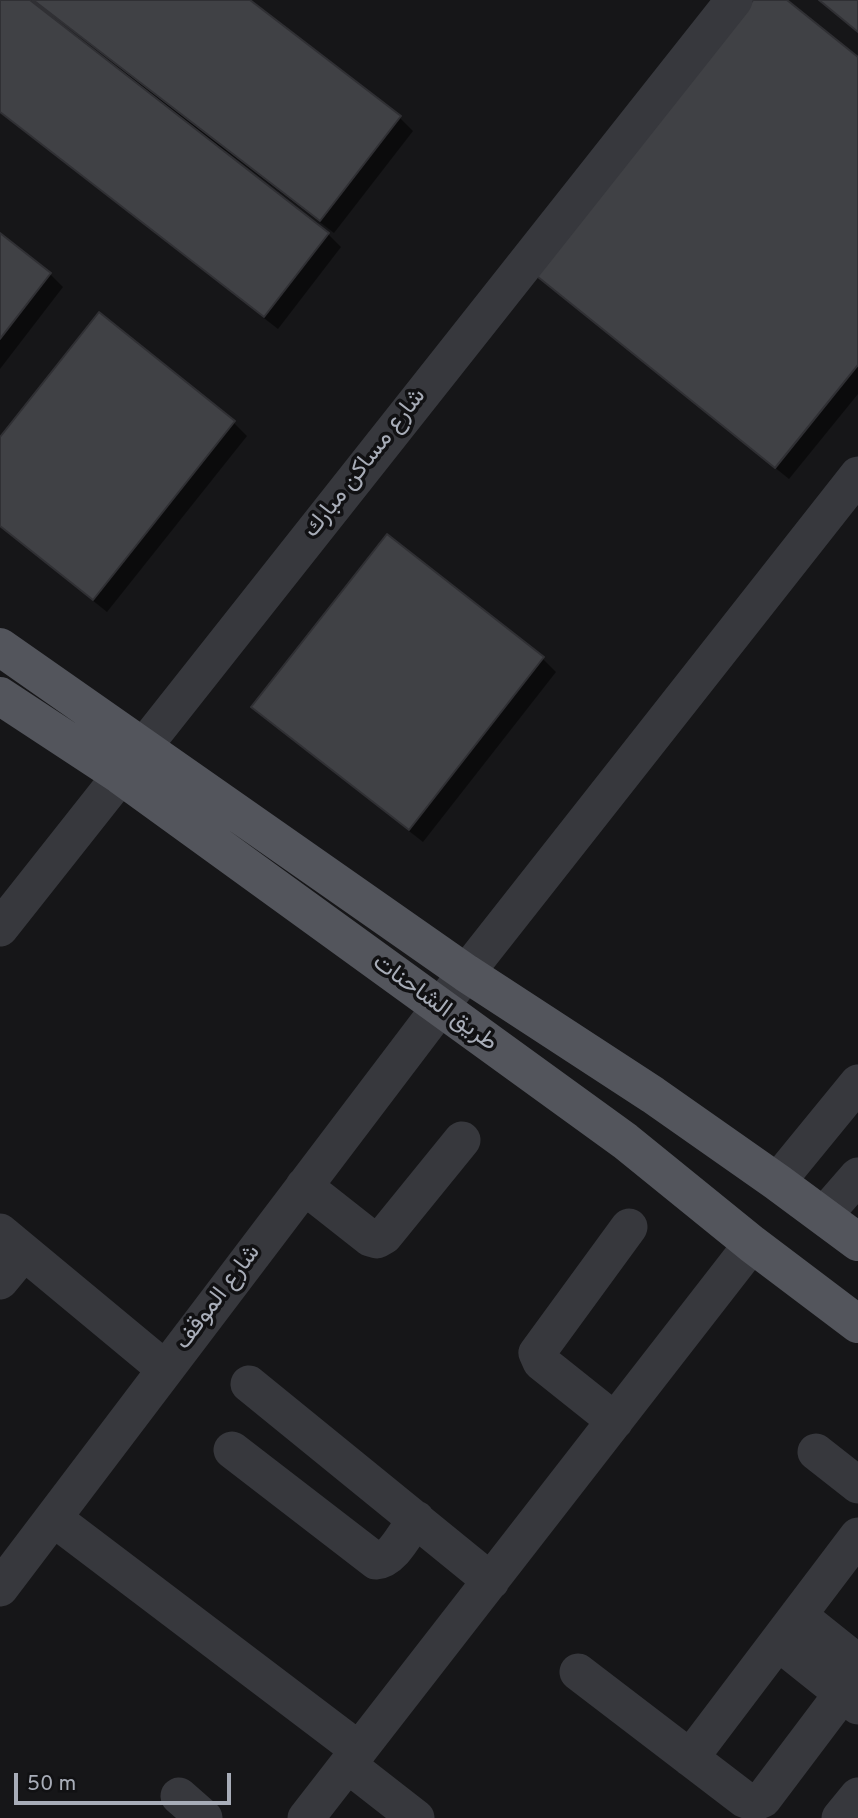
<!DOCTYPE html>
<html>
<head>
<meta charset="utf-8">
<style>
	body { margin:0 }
	#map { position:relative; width:858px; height:1818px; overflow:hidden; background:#161618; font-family:Overpass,sans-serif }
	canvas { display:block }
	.scale { position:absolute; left:14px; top:1773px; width:217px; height:32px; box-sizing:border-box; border:4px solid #a8adb8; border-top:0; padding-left:9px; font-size:21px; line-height:24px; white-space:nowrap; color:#a8adb8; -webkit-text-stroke:5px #111113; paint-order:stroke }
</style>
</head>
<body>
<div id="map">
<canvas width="858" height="1818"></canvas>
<div class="scale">50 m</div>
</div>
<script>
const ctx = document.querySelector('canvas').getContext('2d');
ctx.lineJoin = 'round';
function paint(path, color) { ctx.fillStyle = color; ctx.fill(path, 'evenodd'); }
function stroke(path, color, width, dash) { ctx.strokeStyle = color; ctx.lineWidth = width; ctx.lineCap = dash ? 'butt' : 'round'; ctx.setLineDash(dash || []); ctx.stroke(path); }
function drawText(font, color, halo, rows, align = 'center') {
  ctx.font = font + ' Overpass,Vazirmatn,sans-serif'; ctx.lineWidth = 7; ctx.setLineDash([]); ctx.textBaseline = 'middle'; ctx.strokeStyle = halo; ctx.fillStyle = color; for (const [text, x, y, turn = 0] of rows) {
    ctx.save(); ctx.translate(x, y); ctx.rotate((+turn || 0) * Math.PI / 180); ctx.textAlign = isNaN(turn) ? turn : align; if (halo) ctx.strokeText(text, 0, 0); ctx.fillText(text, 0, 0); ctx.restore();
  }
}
paint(new Path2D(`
	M 0,0 L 247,0 L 400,118 L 413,131 L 334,233 L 226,151 L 224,153 L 328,234 L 341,247 L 278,329 L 0,113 Z
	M 755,0 L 784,0 L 858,59 L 858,394 L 789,479 L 549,286 Z
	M 0,236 L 50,274 L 63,287 L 0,369 Z
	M 99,315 L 234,423 L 247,436 L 107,612 L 0,526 L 0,439 Z
	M 387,536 L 543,659 L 556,672 L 423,842 L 267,720 L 254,707 Z`), '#0007');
const building = new Path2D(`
	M 0,0 L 30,0 L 329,233 L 264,317 L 0,112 Z
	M 33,0 L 250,0 L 401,116 L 320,221 Z
	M 753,0 L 787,0 L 858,57 L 858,365 L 775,468 L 533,273 Z
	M 819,0 L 858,0 L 858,32 Z
	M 0,233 L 51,273 L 0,339 Z
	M 99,312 L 235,421 L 93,600 L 0,526 L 0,437 Z
	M 387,534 L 544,657 L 409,830 L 251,707 Z`);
paint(building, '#404145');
stroke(building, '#303034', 2);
stroke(new Path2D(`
	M 0,928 L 734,0
	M 777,1182 L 858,1083
	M 304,1186 L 370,1238 L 377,1240 L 384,1236 L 462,1140
	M 824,1215 L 858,1176
	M 0,1232 L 165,1369
	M 0,1281 L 24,1252
	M 249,1384 L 491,1581
	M 615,1421 L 541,1362 L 537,1353 L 629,1227
	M 232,1450 L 376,1561 C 393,1560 406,1532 416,1519
	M 816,1452 L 858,1485
	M 53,1518 L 359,1750
	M 0,1588 L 466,973 L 858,475
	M 798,1615 L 858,1663
	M 778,1642 L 858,1706
	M 578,1672 L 744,1799 L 754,1803 L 763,1799 L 858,1673
	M 690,1758 L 858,1536
	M 348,1765 L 416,1818
	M 179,1796 L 204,1818
	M 306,1818 L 752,1244
	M 840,1818 L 858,1796`), '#37383d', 37);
stroke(new Path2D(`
	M 0,647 L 466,973 L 653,1095 L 777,1182 L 858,1242
	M 0,696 L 120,775 L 625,1141 L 752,1244 L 858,1324`), '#53555c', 38);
drawText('24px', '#a8adb8', '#111113', [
	["شارع مساكن مبارك",366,464,-52],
	["طريق الشاحنات",434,1004,36],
	["شارع الموقف",219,1298,-53]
]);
</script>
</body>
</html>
